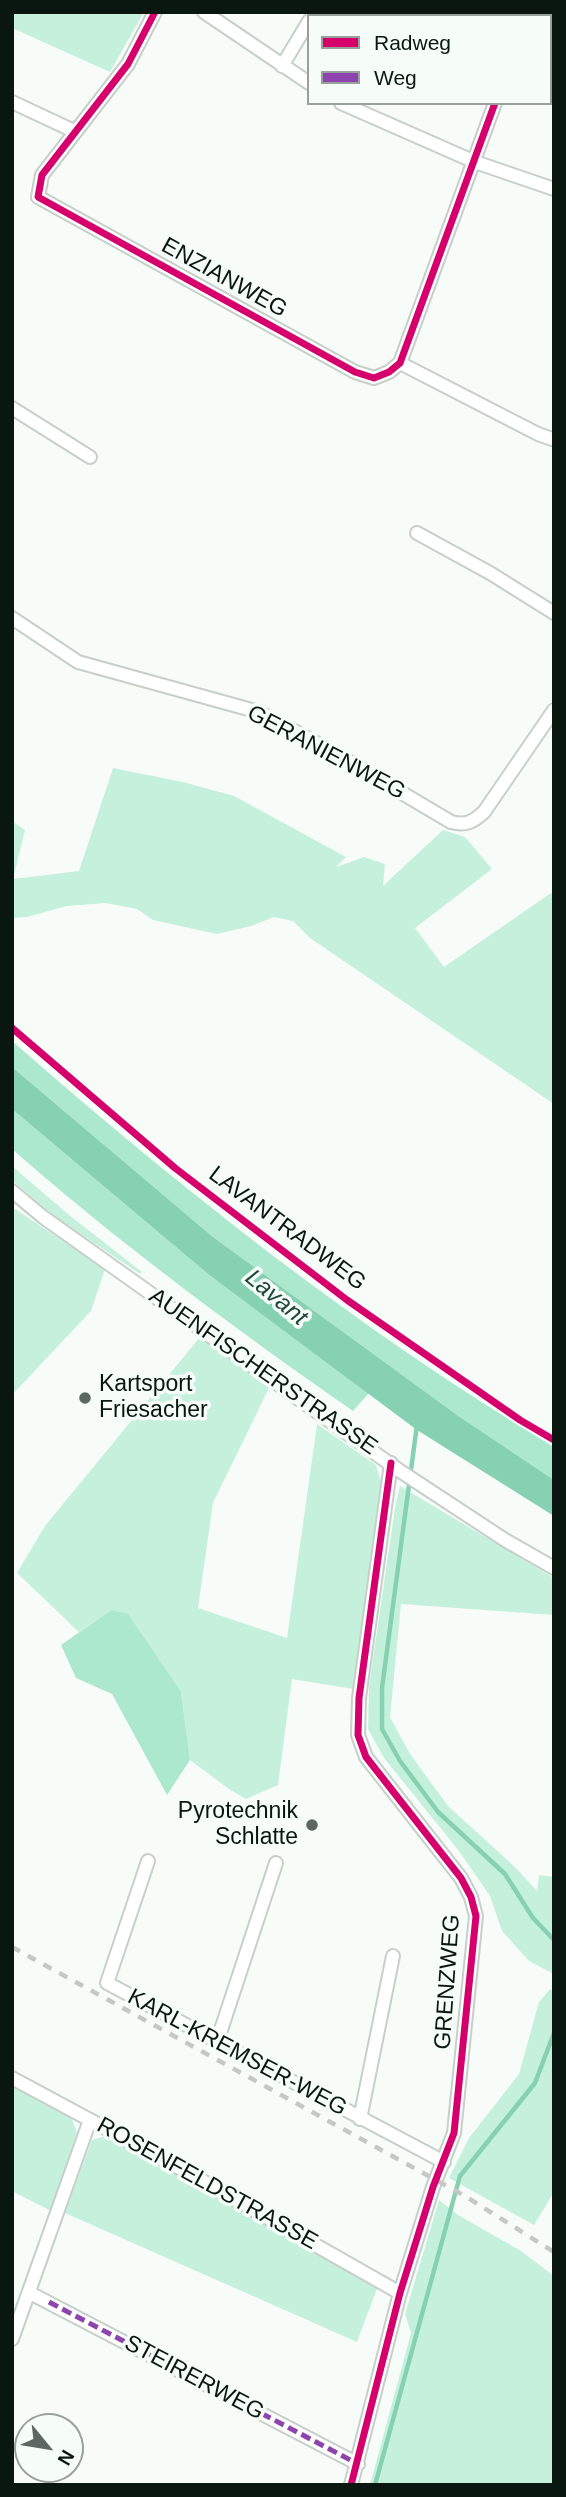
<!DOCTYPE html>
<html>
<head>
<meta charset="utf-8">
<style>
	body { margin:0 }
	#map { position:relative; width:566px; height:2497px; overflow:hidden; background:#f7fcf9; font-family:Arial,sans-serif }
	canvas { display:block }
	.frame { position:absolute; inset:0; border:14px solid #0a1610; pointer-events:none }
	.legend { position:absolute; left:307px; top:14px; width:245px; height:91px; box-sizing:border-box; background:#f6fdf9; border:2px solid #98a19c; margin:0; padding:9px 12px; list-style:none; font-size:21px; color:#0a1610 }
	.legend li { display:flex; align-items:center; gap:14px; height:35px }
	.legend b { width:35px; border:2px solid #98a19c }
	.north { position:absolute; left:14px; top:2413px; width:70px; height:70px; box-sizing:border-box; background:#f6fdf9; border:2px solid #98a19c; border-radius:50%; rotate:120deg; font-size:19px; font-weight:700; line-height:28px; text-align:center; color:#0a1610 }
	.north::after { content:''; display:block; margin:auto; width:24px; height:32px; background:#5d6662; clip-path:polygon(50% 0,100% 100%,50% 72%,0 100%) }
</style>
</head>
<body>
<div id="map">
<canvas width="566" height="2497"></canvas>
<div class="frame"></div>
<ul class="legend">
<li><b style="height:9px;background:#d6006c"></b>Radweg</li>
<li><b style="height:9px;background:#8e44ad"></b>Weg</li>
</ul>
<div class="north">N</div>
</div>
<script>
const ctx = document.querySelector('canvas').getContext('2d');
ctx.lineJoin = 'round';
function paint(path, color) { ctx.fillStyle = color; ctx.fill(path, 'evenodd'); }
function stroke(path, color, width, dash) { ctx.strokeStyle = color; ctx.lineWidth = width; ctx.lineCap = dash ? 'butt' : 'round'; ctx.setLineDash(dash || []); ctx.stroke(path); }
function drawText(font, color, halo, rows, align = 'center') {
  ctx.font = font + ' Arial,sans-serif'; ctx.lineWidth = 7; ctx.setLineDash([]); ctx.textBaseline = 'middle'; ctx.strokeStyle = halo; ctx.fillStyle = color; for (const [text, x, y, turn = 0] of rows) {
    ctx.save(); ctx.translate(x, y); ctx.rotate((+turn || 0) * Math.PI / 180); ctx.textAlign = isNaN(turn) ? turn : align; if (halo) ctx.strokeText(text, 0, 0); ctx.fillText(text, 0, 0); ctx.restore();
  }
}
paint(new Path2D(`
	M 12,12 L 144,12 L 110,72 L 12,28 Z
	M 113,768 L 183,782 L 234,796 L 346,857 L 336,867 L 364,857 L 385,864 L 383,886 L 443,830 L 465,837 L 492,869 L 415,928 L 444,967 L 551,893 L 554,896 L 554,1104 L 310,938 L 293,921 L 274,917 L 251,926 L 217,934 L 153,920 L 137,909 L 106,903 L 67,906 L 27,917 L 12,918 L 12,821 L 25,830 L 13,879 L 79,871 Z
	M 12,1166 L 69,1215 L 142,1272 L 140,1274 L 57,1218 L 12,1180 Z
	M 15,1209 L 105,1269 L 91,1311 L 12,1395 L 12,1213 Z
	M 200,1337 L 269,1388 L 213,1503 L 198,1608 L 287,1638 L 317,1424 L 376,1465 L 381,1481 L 353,1689 L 292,1679 L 278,1785 L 246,1799 L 229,1789 L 190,1760 L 181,1692 L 111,1610 L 79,1632 L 17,1573 L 45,1526 Z
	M 400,1486 L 554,1578 L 554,1615 L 401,1604 L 390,1717 L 410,1754 L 448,1806 L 515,1867 L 537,1891 L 539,1875 L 554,1877 L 554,1974 L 529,1961 L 502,1931 L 490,1896 L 459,1851 L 384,1758 L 368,1729 L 369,1686 L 395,1508 Z
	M 550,1989 L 554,1991 L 554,2192 L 534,2225 L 449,2178 L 469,2138 L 519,2074 L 539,2002 Z
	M 12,2084 L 71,2117 L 77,2132 L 51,2211 L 12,2191 Z
	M 106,2136 L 378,2286 L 357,2342 L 65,2213 L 92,2140 Z
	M 439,2200 L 458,2215 L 521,2251 L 554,2276 L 554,2485 L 370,2485 L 411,2333 L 405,2314 Z`), '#c5f1dc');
paint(new Path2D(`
	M 12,1041 C 182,1190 360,1331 554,1447 L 554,1480 L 457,1415 L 213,1237 L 12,1067 Z
	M 12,1109 L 208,1274 L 369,1393 L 353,1411 C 235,1329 119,1243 12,1149 Z
	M 111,1610 L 128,1614 L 181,1692 L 190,1760 L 167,1795 L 112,1694 L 76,1678 L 61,1645 Z`), '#ace8ce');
paint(new Path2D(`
	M 12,1067 L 213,1237 L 457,1415 L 554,1480 L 554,1516 L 417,1430 L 208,1274 L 12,1109 Z`), '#85d1b1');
stroke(new Path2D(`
	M 417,1425 L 382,1688 L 382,1729 L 400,1761 L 438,1812 L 505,1874 L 533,1918 L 554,1940
	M 375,2485 L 460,2176 L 535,2083 L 554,2033`), '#85d1b1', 4.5);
const street = new Path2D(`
	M 155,12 L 128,64 L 42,175 L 38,197 L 355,372 L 374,378 L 389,372 L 400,363 L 495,103
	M 204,12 L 309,83
	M 526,16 L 527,12
	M 282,66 L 309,21
	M 12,102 L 74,131
	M 341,103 L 475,162 L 554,189
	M 400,363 L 538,434 L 552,439
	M 12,408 L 90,457
	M 417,533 L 490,573 L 554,613
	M 12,618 L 78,662 L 259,712 L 326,748 L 451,822 C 466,826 473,822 484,812 L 554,710
	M 12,1191 L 43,1217 L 400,1471 L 505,1540 L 554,1568
	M 148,1861 L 107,1983 L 444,2162
	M 217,2042 L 276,1863
	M 12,2078 L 185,2171 L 400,2293
	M 360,2119 L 393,1956
	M 30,2293 L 358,2464
	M 12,2339 L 90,2120
	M 351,2485 L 400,2293 L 433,2187 L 454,2133 L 476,1916 L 471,1897 L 461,1878 L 366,1757 L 358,1735 L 359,1698 L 391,1463`);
stroke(street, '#c7cfcb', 16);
stroke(street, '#fefffe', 12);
stroke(new Path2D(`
	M 12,1947 L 465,2196 L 554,2252`), '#c5c7c6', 4.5, [9, 9]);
stroke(new Path2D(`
	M 49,2302 L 358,2464`), '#8e44ad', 5, [10, 5]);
stroke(new Path2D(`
	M 155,12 L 128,64 L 42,175 L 38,197 L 355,372 L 374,378 L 389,372 L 400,363 L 495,103
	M 12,1028 L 175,1168 L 347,1300 L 520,1420 L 554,1440
	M 351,2485 L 400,2293 L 433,2187 L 454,2133 L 476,1916 L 471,1897 L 461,1878 L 366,1757 L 358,1735 L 359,1698 L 391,1463`), '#d6006c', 7);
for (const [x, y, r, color] of [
	[85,1398,7,"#5d6662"],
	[312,1825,7,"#5d6662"]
]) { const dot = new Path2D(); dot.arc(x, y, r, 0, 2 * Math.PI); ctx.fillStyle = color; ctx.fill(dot); stroke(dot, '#f6fdf9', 2.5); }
drawText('23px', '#0a1610', '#f6fdf9', [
	["ENZIANWEG",224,278,29],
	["GERANIENWEG",326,753,28],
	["LAVANTRADWEG",287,1229,37],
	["AUENFISCHERSTRASSE",263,1372,35],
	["GRENZWEG",448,1982,-86],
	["KARL-KREMSER-WEG",237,2053,28],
	["ROSENFELDSTRASSE",207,2184,29],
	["STEIRERWEG",194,2378,28]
]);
drawText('23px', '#0a1610', '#f6fdf9', [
	["Kartsport",99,1385],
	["Friesacher",99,1411],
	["Pyrotechnik",298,1812,"right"],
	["Schlatte",298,1838,"right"]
], 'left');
drawText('italic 24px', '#1c4835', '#f6fdf9', [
	["Lavant",276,1298,40]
]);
</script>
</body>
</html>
